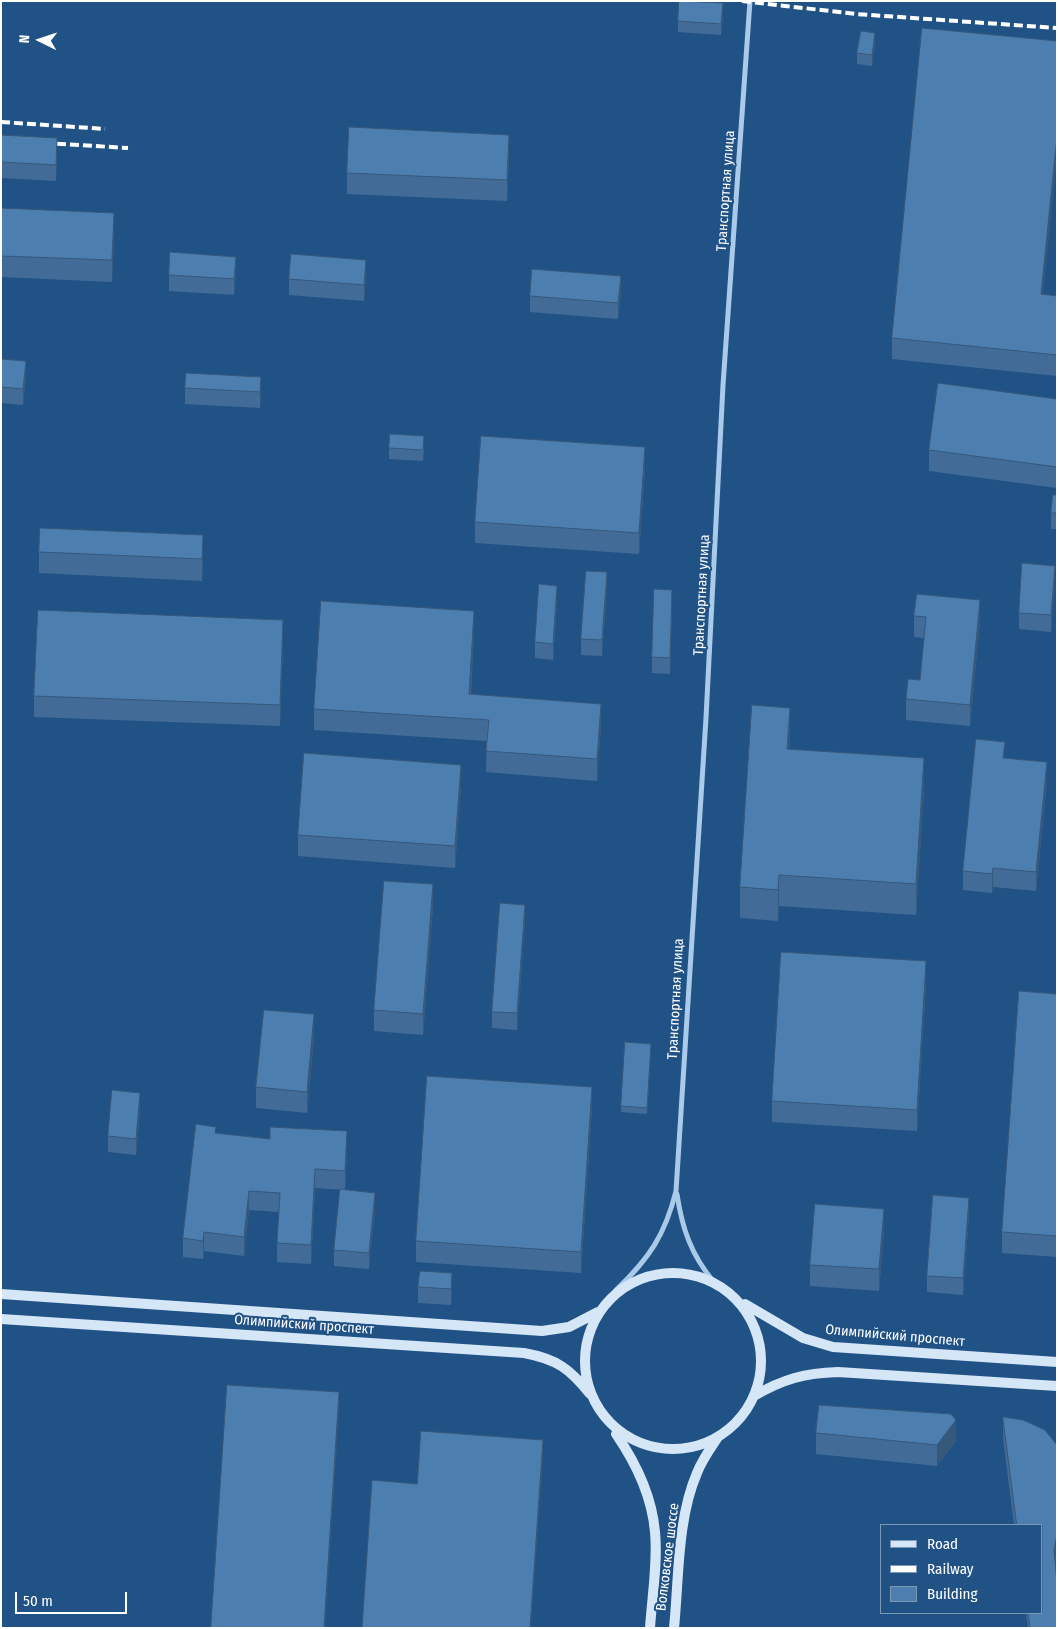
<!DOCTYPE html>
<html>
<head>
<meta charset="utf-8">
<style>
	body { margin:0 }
	#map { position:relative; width:1058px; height:1629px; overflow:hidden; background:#215286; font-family:"Fira Sans Condensed",sans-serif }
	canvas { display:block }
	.frame { position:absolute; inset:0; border:2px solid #fff; pointer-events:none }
	.legend { position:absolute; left:880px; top:1524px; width:162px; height:90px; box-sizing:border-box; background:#215286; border:1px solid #7a97b6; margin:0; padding:6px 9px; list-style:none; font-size:15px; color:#fff }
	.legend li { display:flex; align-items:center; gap:10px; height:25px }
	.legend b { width:25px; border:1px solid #7a97b6 }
	.north { position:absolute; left:15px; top:15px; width:50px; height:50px; -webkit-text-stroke:4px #215286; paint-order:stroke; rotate:274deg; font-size:14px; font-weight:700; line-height:20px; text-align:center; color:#fff }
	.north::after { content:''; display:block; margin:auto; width:18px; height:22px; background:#fff; clip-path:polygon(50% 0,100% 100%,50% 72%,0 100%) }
	.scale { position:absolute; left:15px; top:1592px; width:112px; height:22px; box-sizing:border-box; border:2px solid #fff; border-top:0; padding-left:6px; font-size:15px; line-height:18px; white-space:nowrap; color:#fff; -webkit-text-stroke:4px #215286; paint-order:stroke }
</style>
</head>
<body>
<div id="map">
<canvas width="1058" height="1629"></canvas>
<div class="frame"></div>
<ul class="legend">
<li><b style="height:6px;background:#d5e6f7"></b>Road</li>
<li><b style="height:6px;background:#fff"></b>Railway</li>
<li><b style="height:14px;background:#4d7eb0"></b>Building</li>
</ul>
<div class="north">N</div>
<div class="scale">50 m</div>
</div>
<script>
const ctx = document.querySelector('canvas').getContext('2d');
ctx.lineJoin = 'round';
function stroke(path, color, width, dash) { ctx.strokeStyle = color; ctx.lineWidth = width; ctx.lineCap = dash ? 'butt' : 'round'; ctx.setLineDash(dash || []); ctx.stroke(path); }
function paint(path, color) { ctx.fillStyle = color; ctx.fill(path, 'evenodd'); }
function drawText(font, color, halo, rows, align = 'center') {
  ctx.font = font + ' "Fira Sans Condensed",sans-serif'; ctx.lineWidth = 4; ctx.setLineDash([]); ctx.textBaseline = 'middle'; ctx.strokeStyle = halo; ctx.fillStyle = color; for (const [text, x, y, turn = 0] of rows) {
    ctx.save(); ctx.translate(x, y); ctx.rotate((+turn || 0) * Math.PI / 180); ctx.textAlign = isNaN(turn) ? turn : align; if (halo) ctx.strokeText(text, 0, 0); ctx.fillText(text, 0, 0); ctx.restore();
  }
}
stroke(new Path2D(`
	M 677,1194 C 682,1228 691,1255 714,1282
	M 616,1290 C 649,1259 665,1235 676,1191 L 706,718 L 723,385 L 750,1`), '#aacae9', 5);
stroke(new Path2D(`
	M585 1361a88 88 0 1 1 176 0a88 88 0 1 1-176 0Z
	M 1,1294 L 542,1331 L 569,1327 L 598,1312
	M 745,1304 L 803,1338 L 833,1347 L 1057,1362
	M 1,1319 L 524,1353 C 557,1359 570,1369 590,1394
	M 754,1396 C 783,1379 805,1373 838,1372 L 1057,1386
	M 616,1434 C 636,1463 652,1497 655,1532 C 658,1562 652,1597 650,1628
	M 674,1628 C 679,1579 677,1519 697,1473 C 702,1460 710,1449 718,1437`), '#d5e6f7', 10);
stroke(new Path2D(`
	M 742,1 L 856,14 L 1057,28
	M 1,122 L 105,129
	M 44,143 L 128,148`), '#fff', 4, [9, 4]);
paint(new Path2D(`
	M 723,14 L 721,35 L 678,32 L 678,21 Z
	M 875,44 L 872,66 L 857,64 L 857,53 Z
	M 1,135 L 57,154 L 56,181 L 1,178 Z
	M 509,156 L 507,201 L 347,194 L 347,173 Z
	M 1,208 L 114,234 L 112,282 L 1,277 Z
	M 236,273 L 234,295 L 169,291 L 169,275 Z
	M 366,276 L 364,301 L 289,295 L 289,279 Z
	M 621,292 L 618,319 L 530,312 L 530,296 Z
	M 1043,294 L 1057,296 L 1057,376 L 892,359 L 892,338 Z
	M 1,359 L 26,377 L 23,405 L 1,403 Z
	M 261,377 L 260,408 L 185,404 L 185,388 Z
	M 1057,399 L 1057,488 L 929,471 L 929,450 Z
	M 424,447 L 423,461 L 389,459 L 389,448 Z
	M 645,468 L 639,554 L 475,543 L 475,522 Z
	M 1057,495 L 1057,529 L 1051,529 L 1051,513 Z
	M 39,552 L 203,556 L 202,581 L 39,573 Z
	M 1055,582 L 1051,632 L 1019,629 L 1019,613 Z
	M 607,588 L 602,656 L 581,655 L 581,639 Z
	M 557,602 L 553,660 L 535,658 L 535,642 Z
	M 672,606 L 670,674 L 652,673 L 652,657 Z
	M 914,616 L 980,621 L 970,726 L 906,720 L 906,699 L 920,680 L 924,638 L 914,637 Z
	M 474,632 L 471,694 L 601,725 L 597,781 L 486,772 L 487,741 L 314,730 L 314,709 Z
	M 283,641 L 280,726 L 34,717 L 34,696 Z
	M 790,739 L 789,749 L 924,789 L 916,915 L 779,906 L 778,921 L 740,918 L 740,887 Z
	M 1005,758 L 1047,781 L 1036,891 L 993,887 L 992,893 L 963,890 L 963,871 Z
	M 461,786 L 455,868 L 298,856 L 298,835 Z
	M 433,906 L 423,1035 L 374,1031 L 374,1010 Z
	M 525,921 L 517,1030 L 492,1028 L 492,1012 Z
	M 926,982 L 917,1131 L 772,1122 L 772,1101 Z
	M 1057,994 L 1057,1257 L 1002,1253 L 1002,1232 Z
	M 314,1036 L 307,1113 L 256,1108 L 256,1087 Z
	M 651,1049 L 647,1114 L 621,1112 L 621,1106 Z
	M 592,1108 L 581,1273 L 416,1262 L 416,1241 Z
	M 140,1109 L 136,1155 L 108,1152 L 108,1136 Z
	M 216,1133 L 347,1150 L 345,1190 L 315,1188 L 311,1264 L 277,1262 L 277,1243 L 279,1212 L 249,1210 L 244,1256 L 204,1251 L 203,1259 L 183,1257 L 183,1238 Z
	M 375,1209 L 369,1269 L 334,1266 L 334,1250 Z
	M 969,1214 L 963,1295 L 927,1292 L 927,1276 Z
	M 884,1230 L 879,1291 L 810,1286 L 810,1265 Z
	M 418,1287 L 452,1289 L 451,1305 L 418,1303 Z
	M 1003,1417 L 1023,1420 L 1045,1430 L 1057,1445 L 1057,1555 L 1055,1565 L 1057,1583 L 1057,1628 L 1028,1628 L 1026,1613 L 1042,1613 L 1042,1525 L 1014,1525 L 1003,1438 Z
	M 816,1433 L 956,1441 L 937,1466 L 816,1454 Z`), '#426c97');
paint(new Path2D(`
	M 723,3 L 723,14 L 721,35 L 721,24 Z
	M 875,33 L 875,44 L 872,66 L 872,55 Z
	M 509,135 L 509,156 L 507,201 L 507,180 Z
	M 1057,137 L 1057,159 L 1041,315 L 1041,294 Z
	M 57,138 L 57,154 L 56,181 L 56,165 Z
	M 114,213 L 114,234 L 112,282 L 112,260 Z
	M 236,257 L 236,273 L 234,295 L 234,279 Z
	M 366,260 L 366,276 L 364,301 L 364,285 Z
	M 621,276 L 621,292 L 618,319 L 618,303 Z
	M 26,361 L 26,377 L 23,405 L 23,389 Z
	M 261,377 L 261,393 L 260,408 L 260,392 Z
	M 645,447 L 645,468 L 639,554 L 639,533 Z
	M 203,535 L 203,556 L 202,581 L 202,559 Z
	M 1055,566 L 1055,582 L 1051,632 L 1051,615 Z
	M 607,572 L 607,588 L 602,656 L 602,640 Z
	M 557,586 L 557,602 L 553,660 L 553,644 Z
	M 672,590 L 672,606 L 670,674 L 670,658 Z
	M 980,600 L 980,621 L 970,726 L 970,705 Z
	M 474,611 L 474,632 L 469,715 L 469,694 Z
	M 283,620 L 283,641 L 280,726 L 280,705 Z
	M 601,704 L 601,725 L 597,781 L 597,759 Z
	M 790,708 L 790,739 L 787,780 L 787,749 Z
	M 924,758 L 924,789 L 916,915 L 916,884 Z
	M 1047,762 L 1047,781 L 1036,891 L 1036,872 Z
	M 461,765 L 461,786 L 455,868 L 455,846 Z
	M 993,868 L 993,887 L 992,893 L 992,874 Z
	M 779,875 L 779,906 L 778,921 L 778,890 Z
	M 433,884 L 433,906 L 423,1035 L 423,1014 Z
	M 525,905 L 525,921 L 517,1030 L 517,1013 Z
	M 926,961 L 926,982 L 917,1131 L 917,1110 Z
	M 314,1014 L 314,1036 L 307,1113 L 307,1092 Z
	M 592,1087 L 592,1108 L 581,1273 L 581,1252 Z
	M 140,1093 L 140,1109 L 136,1155 L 136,1139 Z
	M 347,1131 L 347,1150 L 345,1190 L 345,1171 Z
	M 315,1169 L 315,1188 L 311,1264 L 311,1245 Z
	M 249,1191 L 249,1210 L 244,1256 L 244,1237 Z
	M 375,1193 L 375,1209 L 369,1269 L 369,1253 Z
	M 969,1198 L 969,1214 L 963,1295 L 963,1278 Z
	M 884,1209 L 884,1230 L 879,1291 L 879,1269 Z
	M 204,1232 L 204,1251 L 203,1259 L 203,1241 Z
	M 452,1273 L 452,1289 L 451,1305 L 451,1289 Z
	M 339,1392 L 339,1413 L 325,1628 L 324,1628 Z
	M 956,1420 L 956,1441 L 937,1466 L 937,1445 Z
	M 543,1440 L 543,1461 L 531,1628 L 530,1628 Z
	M 1057,1534 L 1057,1555 L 1054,1572 L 1054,1550 Z`), '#36587b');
const building = new Path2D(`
	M 679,1 L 723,3 L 721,24 L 678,21 Z
	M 922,28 L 1057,41 L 1057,137 L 1041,294 L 1057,296 L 1057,355 L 892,338 Z
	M 861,31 L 875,33 L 872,55 L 857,53 Z
	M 349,127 L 509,135 L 507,180 L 347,173 Z
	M 1,135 L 57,138 L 56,165 L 1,162 Z
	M 1,208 L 114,213 L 112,260 L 1,256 Z
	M 170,252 L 236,257 L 234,279 L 169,275 Z
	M 291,254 L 366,260 L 364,285 L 289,279 Z
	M 532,269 L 621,276 L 618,303 L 530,296 Z
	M 1,359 L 26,361 L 23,389 L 1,387 Z
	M 186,373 L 261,377 L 260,392 L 185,388 Z
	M 938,383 L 1057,399 L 1057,467 L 929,450 Z
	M 390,434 L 424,436 L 423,450 L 389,448 Z
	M 481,436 L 645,447 L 639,533 L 475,522 Z
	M 1053,495 L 1057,495 L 1057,513 L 1051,513 Z
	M 40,528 L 203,535 L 202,559 L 39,552 Z
	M 1022,563 L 1055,566 L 1051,615 L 1019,613 Z
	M 586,571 L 607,572 L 602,640 L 581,639 Z
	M 539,584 L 557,586 L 553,644 L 535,642 Z
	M 654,589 L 672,590 L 670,658 L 652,657 Z
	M 917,594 L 980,600 L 970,705 L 906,699 L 908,679 L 920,680 L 926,617 L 914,616 Z
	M 321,601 L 474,611 L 469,694 L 601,704 L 597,759 L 486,751 L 489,720 L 314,709 Z
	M 38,610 L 283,620 L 280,705 L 34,696 Z
	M 752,705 L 790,708 L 787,749 L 924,758 L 916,884 L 779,875 L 778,890 L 740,887 Z
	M 976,739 L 1005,742 L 1003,758 L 1047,762 L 1036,872 L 993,868 L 992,874 L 963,871 Z
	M 304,753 L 461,765 L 455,846 L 298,835 Z
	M 384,881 L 433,884 L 423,1014 L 374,1010 Z
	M 500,903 L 525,905 L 517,1013 L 492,1012 Z
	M 781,952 L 926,961 L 917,1110 L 772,1101 Z
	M 1019,991 L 1057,994 L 1057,1236 L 1002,1232 Z
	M 264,1010 L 314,1014 L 307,1092 L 256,1087 Z
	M 625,1042 L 651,1044 L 647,1108 L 621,1106 Z
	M 427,1076 L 592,1087 L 581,1252 L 416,1241 Z
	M 112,1090 L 140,1093 L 136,1139 L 108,1136 Z
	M 196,1124 L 216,1127 L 215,1133 L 270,1139 L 270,1127 L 347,1131 L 345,1171 L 315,1169 L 311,1245 L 277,1243 L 280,1193 L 249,1191 L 244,1237 L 204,1232 L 203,1241 L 183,1238 Z
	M 340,1189 L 375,1193 L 369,1253 L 334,1250 Z
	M 933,1195 L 969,1198 L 963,1278 L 927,1276 Z
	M 815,1204 L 884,1209 L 879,1269 L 810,1265 Z
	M 420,1271 L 452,1273 L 451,1289 L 418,1287 Z
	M 227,1385 L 339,1392 L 324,1628 L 211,1628 Z
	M 819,1405 L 951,1414 L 956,1420 L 937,1445 L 816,1433 Z
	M 1003,1417 L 1023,1420 L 1045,1430 L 1057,1445 L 1057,1534 L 1054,1550 L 1057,1583 L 1057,1628 L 1030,1628 L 1028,1613 L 1042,1613 L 1042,1525 L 1017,1525 Z
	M 421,1431 L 543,1440 L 530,1628 L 362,1628 L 372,1480 L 417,1484 Z`);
paint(building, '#4d7eb0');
stroke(building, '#36587b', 1);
drawText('14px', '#fff', '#215286', [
	["Транспортная улица",726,191,-86],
	["Транспортная улица",702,595,-87],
	["Транспортная улица",676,999,-87],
	["Олимпийский проспект",304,1325,4],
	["Олимпийский проспект",895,1336,5],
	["Волковское шоссе",668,1557,-83]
]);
</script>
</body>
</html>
